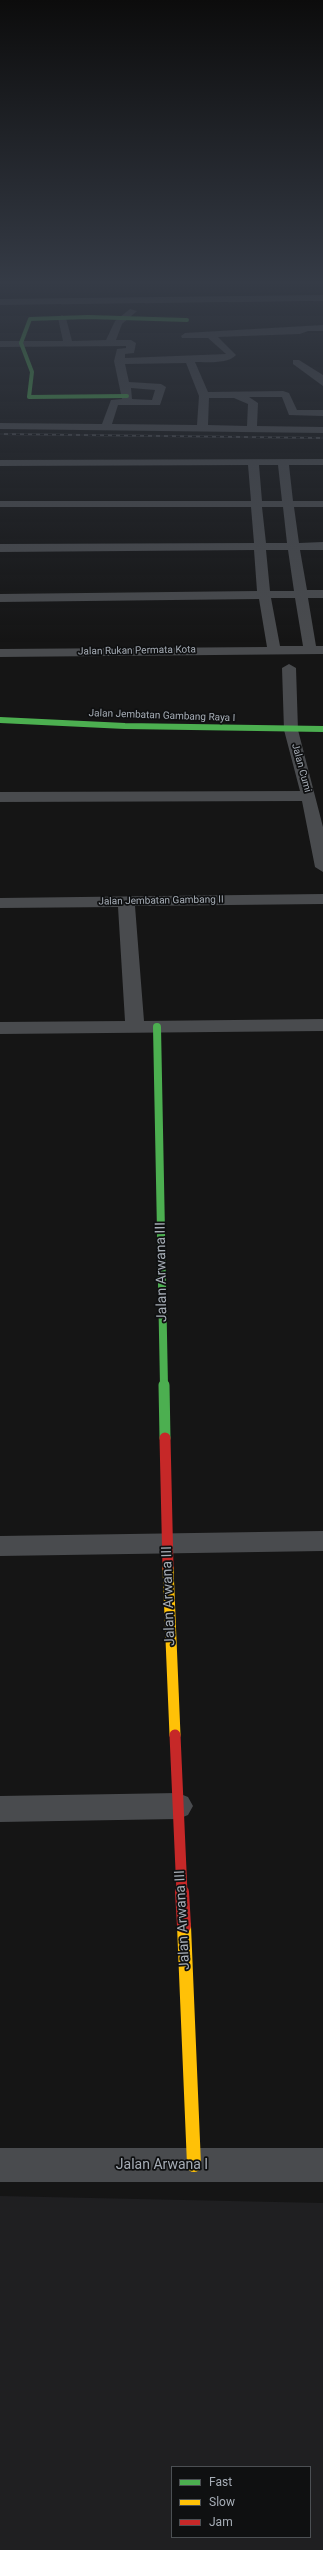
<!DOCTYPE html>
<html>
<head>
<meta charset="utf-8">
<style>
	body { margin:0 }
	#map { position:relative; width:323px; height:2550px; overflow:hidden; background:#151515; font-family:Roboto,sans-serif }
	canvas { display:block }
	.legend { position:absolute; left:171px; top:2466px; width:140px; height:72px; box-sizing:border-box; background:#0f1011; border:1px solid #4b4f53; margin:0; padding:5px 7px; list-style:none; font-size:12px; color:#a6adb6 }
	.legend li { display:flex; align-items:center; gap:8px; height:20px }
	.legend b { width:20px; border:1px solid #4b4f53 }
</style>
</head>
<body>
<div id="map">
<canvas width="323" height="2550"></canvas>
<ul class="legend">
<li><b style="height:5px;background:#4caf50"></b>Fast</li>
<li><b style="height:5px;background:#ffc107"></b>Slow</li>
<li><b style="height:5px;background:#c62828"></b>Jam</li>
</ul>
</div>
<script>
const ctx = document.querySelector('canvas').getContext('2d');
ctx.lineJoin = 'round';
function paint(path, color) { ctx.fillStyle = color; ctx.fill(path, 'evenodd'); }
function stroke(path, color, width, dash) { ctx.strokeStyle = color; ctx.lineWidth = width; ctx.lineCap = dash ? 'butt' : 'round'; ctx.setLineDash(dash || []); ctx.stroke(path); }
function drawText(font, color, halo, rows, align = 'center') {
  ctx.font = font + ' Roboto,sans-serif'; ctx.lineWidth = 3.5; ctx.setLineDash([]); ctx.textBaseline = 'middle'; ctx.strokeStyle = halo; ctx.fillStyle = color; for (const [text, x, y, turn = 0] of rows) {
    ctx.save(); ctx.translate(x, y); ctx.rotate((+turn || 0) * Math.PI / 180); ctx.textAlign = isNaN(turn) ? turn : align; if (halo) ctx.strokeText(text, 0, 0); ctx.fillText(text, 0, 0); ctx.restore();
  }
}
paint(new Path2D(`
	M 0,2196 L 323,2203 L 323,2550 L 0,2550 ZM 172,2467 L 310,2467 L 310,2537 L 172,2537 Z`), '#1f1f21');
paint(new Path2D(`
	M 323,295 L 323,301 L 0,305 L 0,299 Z
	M 130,309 L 137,311 L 122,324 L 116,340 L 131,340 L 136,343 L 134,353 L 125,354 L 125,358 L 226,354 L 208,338 L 182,338 L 181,336 L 185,333 L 323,325 L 323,331 L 308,331 L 300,334 L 218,337 L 236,355 C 229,364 206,362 195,362 L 208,392 L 283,391 L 289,393 L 297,410 L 323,410 L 323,416 L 289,415 L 282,397 L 249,397 L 258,403 L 257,426 L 323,427 L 323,433 L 0,429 L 0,423 L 102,424 L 111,400 L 122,399 L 114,361 L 117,349 L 126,348 L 126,346 L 0,347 L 0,341 L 63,341 L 58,318 L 62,315 L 66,318 L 72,341 L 106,340 L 115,321 ZM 186,363 L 199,396 L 197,425 L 112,424 L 118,405 L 160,405 L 166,387 L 161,384 L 129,382 L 125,364 ZM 131,388 L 155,390 L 152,400 L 132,399 ZM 209,398 L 234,398 L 248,404 L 247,426 L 208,425 Z
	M 293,360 L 299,360 L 323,375 L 323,386 L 293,364 Z
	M 323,459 L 323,465 L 289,465 L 293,501 L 323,501 L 323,507 L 294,507 L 299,543 L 323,542 L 323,550 L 300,550 L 307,590 L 323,590 L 323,598 L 308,598 L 316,646 L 323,646 L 323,654 L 0,657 L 0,649 L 267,647 L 259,599 L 0,602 L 0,594 L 257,591 L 254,550 L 0,552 L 0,544 L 254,543 L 251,507 L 0,507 L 0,501 L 251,501 L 248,465 L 0,466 L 0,460 ZM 259,465 L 278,465 L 282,501 L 262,501 ZM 262,507 L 283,507 L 287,543 L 266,543 ZM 266,550 L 288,550 L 294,591 L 270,591 ZM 271,598 L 295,598 L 303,646 L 280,646 Z
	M 289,664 L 296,668 L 298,730 L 323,827 L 323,872 L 315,867 L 302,801 L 0,802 L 0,792 L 300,791 L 284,730 L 282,668 Z
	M 323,894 L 323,904 L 135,906 L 144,1021 L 323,1019 L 323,1031 L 0,1034 L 0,1022 L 125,1021 L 118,907 L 0,908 L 0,898 Z
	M 323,1531 L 323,1551 L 0,1556 L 0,1536 Z
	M 178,1793 L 188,1797 L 193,1806 L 188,1815 L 178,1819 L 0,1822 L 0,1796 Z
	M 0,2148 L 323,2148 L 323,2182 L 0,2182 Z`), '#494b4e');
stroke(new Path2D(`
	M 127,396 L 29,397 L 32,372 L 21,343 L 30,319 L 88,317 L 187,320`), '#4caf50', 4);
stroke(new Path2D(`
	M 0,720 L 125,726 L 323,729`), '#4caf50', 6);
stroke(new Path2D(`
	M 157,1027 L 164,1386`), '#4caf50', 8);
stroke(new Path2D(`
	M 164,1385 L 165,1438`), '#4caf50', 11);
stroke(new Path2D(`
	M 168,1568 L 175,1735`), '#ffc107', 11);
stroke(new Path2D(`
	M 184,1926 L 194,2165`), '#ffc107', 14);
stroke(new Path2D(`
	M 165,1438 L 168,1568
	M 175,1735 L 182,1893`), '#c62828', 11);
stroke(new Path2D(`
	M 182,1892 L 184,1926`), '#c62828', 14);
const rail = new Path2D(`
	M 0,434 L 323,438`);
stroke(rail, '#4a4b4e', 2);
stroke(rail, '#0f1011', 1.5, [4]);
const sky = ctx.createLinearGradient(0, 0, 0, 643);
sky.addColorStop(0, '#0c0c0c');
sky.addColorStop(0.44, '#353b46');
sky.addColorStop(1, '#353b4600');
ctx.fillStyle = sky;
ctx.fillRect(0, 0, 323, 643);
drawText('10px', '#a6adb6', '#0f1011', [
	["Jalan Rukan Permata Kota",137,651,-1],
	["Jalan Jembatan Gambang Raya I",162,716,2],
	["Jalan Cumi",301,768,75],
	["Jalan Jembatan Gambang II",161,901,-1]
]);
drawText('14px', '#a6adb6', '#0f1011', [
	["Jalan Arwana III",162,1272,-91],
	["Jalan Arwana III",169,1596,-92],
	["Jalan Arwana III",183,1920,-93],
	["Jalan Arwana I",162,2165]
]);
</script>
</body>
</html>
